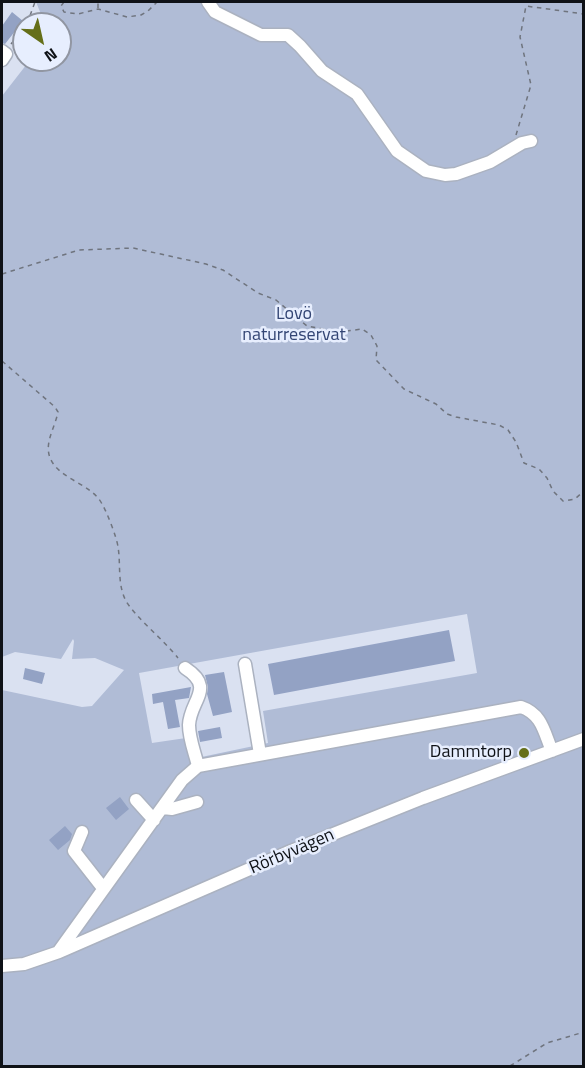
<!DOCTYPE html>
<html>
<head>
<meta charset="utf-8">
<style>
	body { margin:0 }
	#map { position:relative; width:585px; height:1068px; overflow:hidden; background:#dae1f1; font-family:"Titillium Web",sans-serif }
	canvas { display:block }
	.frame { position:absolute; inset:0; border:3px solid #0f1217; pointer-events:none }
	.north { position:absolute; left:12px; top:12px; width:60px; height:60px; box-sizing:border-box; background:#e7eefe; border:2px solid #9196a2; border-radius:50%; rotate:146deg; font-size:16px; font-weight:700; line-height:24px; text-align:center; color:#0f1217 }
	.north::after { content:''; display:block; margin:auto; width:21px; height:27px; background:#656f19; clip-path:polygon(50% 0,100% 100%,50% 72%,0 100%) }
</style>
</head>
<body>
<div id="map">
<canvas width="585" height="1068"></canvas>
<div class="frame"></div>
<div class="north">N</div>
</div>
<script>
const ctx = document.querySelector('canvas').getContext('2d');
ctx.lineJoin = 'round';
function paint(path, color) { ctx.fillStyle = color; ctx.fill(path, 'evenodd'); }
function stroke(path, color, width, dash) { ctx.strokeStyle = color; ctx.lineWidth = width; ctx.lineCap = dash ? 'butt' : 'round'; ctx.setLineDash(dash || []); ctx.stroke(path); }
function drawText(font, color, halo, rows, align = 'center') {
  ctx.font = font + ' "Titillium Web",sans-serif'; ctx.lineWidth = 5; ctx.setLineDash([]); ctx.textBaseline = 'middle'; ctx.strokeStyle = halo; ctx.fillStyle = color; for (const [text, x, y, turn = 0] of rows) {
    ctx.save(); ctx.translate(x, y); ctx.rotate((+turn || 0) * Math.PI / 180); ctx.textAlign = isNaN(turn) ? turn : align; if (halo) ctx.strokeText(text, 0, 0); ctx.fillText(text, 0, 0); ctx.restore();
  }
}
paint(new Path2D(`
	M 36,2 L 583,2 L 583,1066 L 2,1066 L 2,690 L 82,707 L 92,706 L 124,670 L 95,658 L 72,659 L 74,641 L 73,639 L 61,659 L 15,652 L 2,657 L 2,96 L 30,60 L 60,60 L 60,24 L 45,24 ZM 467,614 L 477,673 L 263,711 L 268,743 L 192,759 L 186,738 L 152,743 L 139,673 Z`), '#b0bcd6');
paint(new Path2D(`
	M 12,12 L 23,21 L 5,44 L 2,43 L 2,26 Z
	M 449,630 L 455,661 L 274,695 L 268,664 Z
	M 25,668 L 45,673 L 42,684 L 23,679 Z
	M 224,672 L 232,712 L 213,716 L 207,694 L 208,687 L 205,675 Z
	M 191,687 L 189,698 L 175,700 L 180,727 L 168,729 L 163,702 L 153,704 L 152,694 Z
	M 220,727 L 222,738 L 200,742 L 198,731 Z
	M 120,797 L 129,809 L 116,820 L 106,808 Z
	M 65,826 L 72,834 L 70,840 L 58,850 L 49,840 Z`), '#93a2c4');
const minor = new Path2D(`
	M 208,2 L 215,12 L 261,35 L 288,35 L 300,46 L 322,71 L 357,94 L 397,151 L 426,171 L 445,175 L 456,174 L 490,162 L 522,143 L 531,141
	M 2,51 L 6,54 L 2,60
	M 245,664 L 260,754
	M 185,668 C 216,688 190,700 189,725 C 189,739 195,753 198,766
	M 136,800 L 154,820
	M 163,808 L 172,809 L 197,802
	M 82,832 L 74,851 L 103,888
	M 59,951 L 182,780 L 198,766 L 521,707 C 542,714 544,732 552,751
	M 2,966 L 24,964 L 59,952 L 291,851 L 423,798 L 584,739`);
stroke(minor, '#abb2c0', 15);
stroke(new Path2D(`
	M 64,2 L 61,6 L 64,12 L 78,14 L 98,9 L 127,17 L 141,15 L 148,11 L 157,2
	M 98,8 L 98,2
	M 27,24 L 35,2
	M 11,44 L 24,29
	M 516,135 L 531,85 L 520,37 L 526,6 L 584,14
	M 2,274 L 79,250 L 133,248 L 206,264 L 223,270 L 258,293 L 276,300 L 307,326 L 339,332 L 362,329 L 371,335 L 377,346 L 376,360 L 404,389 L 436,404 L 447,414 L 456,417 L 499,425 L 508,430 L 516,442 L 524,463 L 539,469 L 547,478 L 553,491 L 563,501 L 575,499 L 584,491
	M 2,361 L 55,407 L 58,412 C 55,428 43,444 51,460 C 61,480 92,484 102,504 C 107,512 117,538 118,547 C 121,564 117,584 126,601 C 136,618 164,640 178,658
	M 510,1066 L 547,1043 L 584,1032`), '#6f747e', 1.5, [4.5, 4.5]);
stroke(minor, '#fff', 12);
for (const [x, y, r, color] of [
	[524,753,6,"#656f19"]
]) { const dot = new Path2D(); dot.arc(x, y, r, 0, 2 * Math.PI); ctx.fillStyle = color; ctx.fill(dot); stroke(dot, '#e7eefe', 2); }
drawText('18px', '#334574', '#e7eefe', [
	["Lovö",294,315],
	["naturreservat",294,336]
]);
drawText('18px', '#0f1217', '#e7eefe', [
	["Dammtorp",512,753]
], 'right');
drawText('18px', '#0f1217', '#e7eefe', [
	["Rörbyvägen",292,852,-23]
]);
</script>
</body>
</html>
